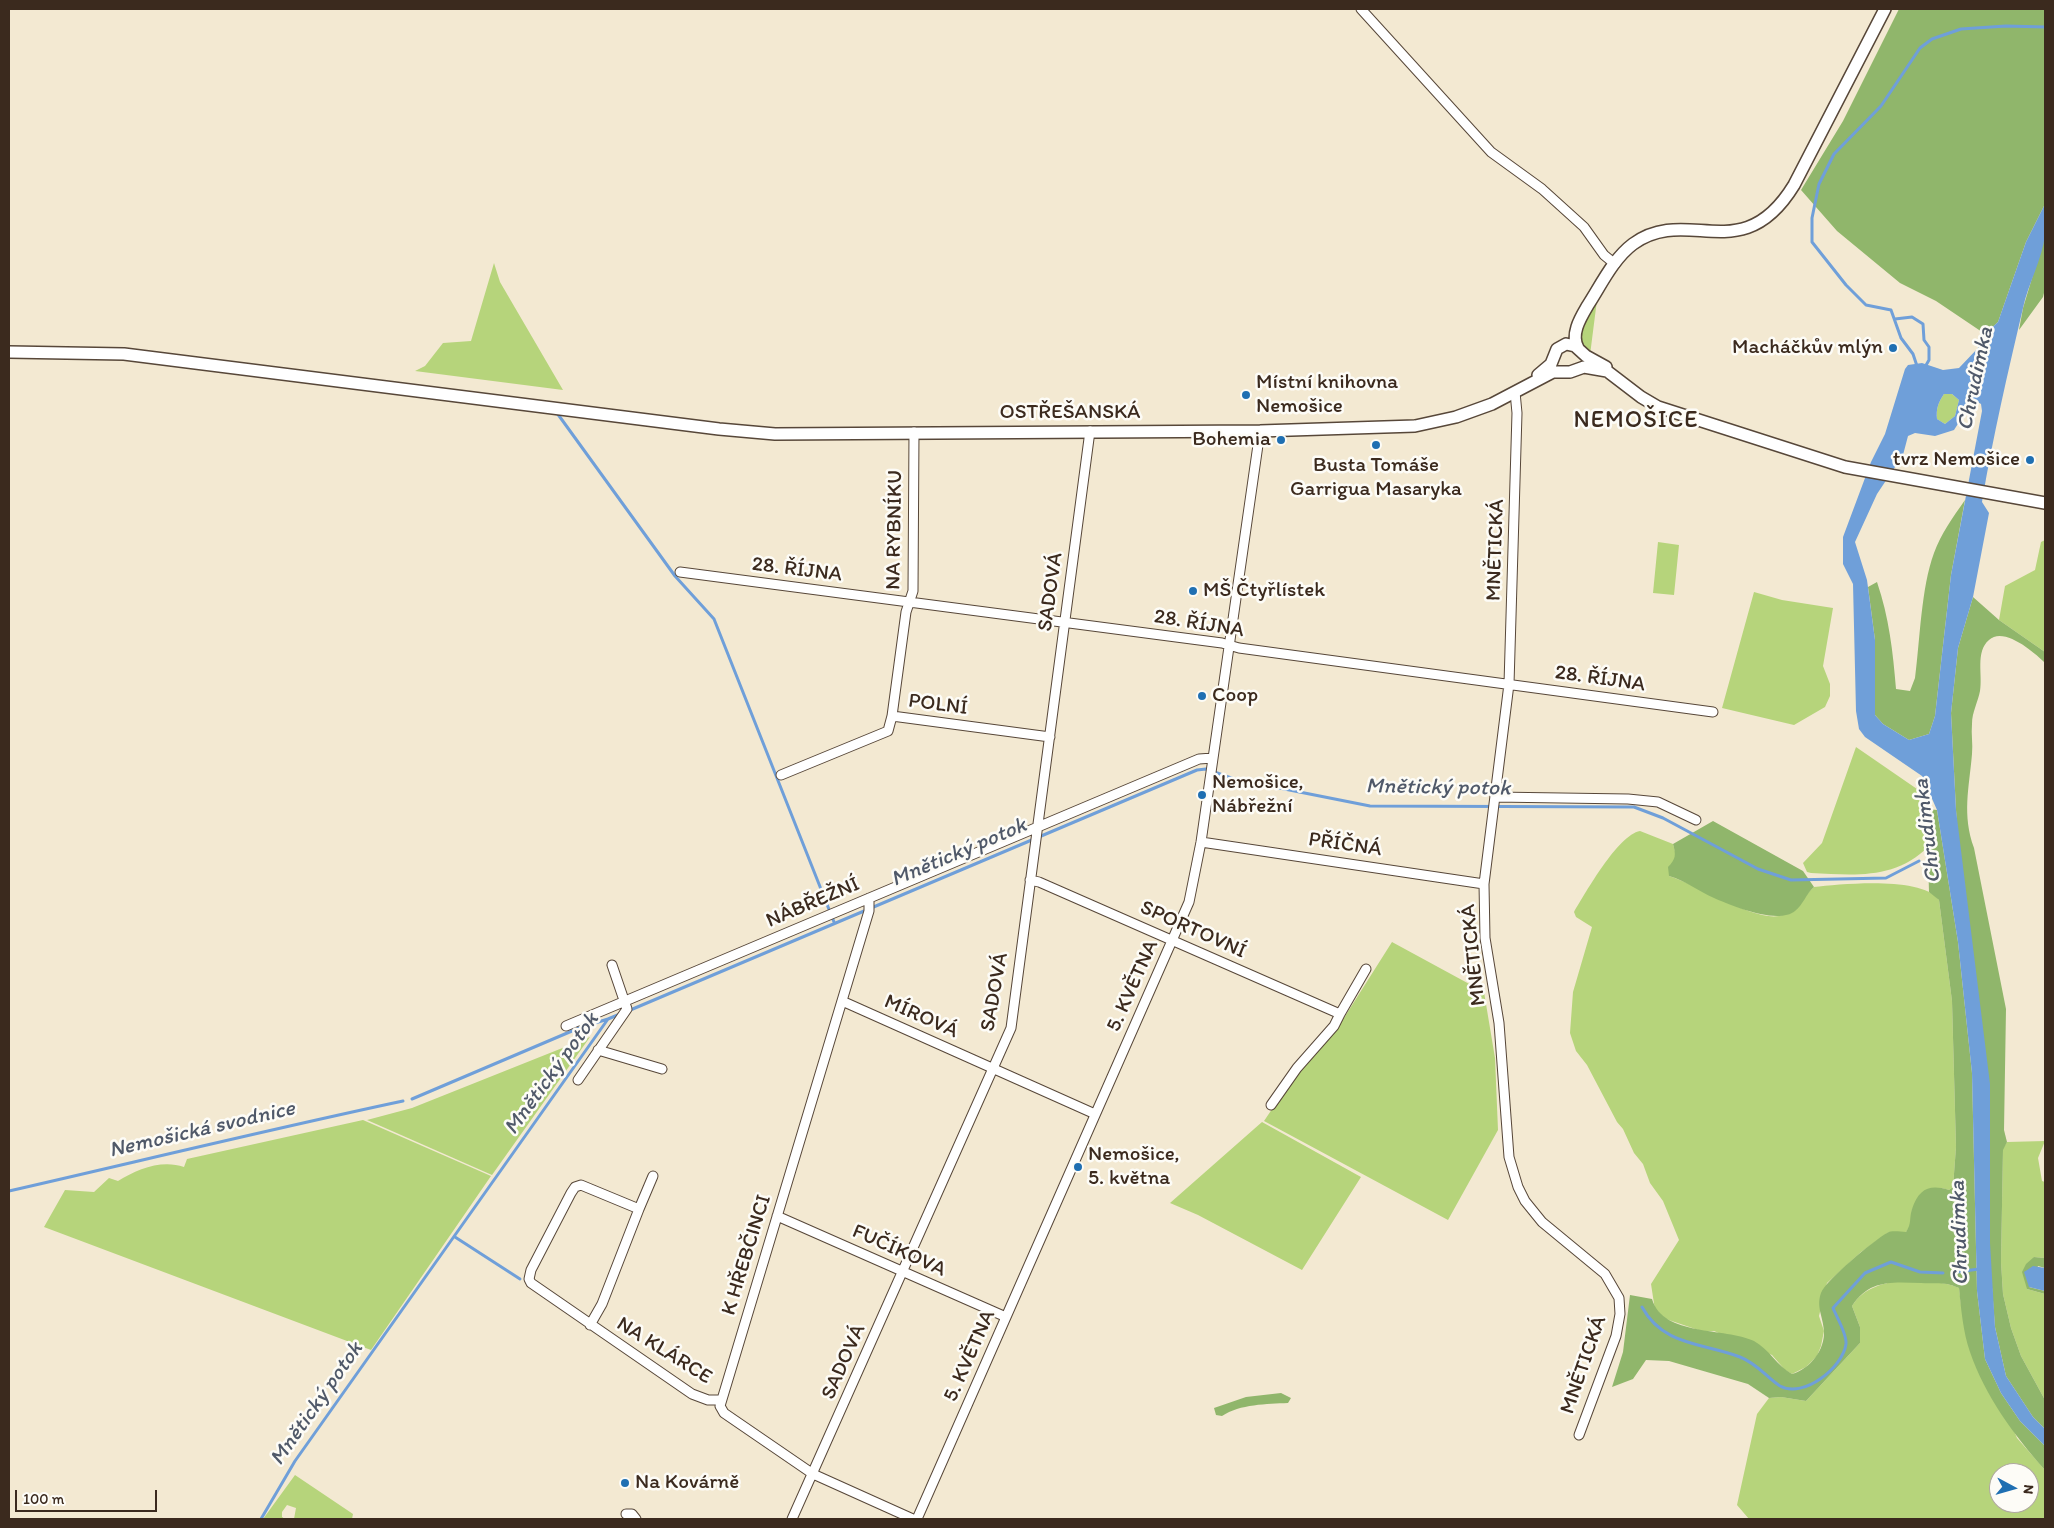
<!DOCTYPE html>
<html>
<head>
<meta charset="utf-8">
<style>
	body { margin:0 }
	#map { position:relative; width:2054px; height:1528px; overflow:hidden; background:#f3e9d2; font-family:Itim,sans-serif }
	canvas { display:block }
	.frame { position:absolute; inset:0; border:10px solid #3b2a1e; pointer-events:none }
	.north { position:absolute; left:1989px; top:1463px; width:50px; height:50px; box-sizing:border-box; background:#fdfcf7; border:1px solid #afa8a0; border-radius:50%; rotate:96deg; font-size:14px; font-weight:700; line-height:20px; text-align:center; color:#3b2a1e }
	.north::after { content:''; display:block; margin:auto; width:18px; height:22px; background:#1f6fb2; clip-path:polygon(50% 0,100% 100%,50% 72%,0 100%) }
	.scale { position:absolute; left:15px; top:1490px; width:142px; height:22px; box-sizing:border-box; border:2px solid #3b2a1e; border-top:0; padding-left:6px; font-size:15px; line-height:18px; white-space:nowrap; color:#3b2a1e; -webkit-text-stroke:4px #fdfcf7; paint-order:stroke }
</style>
</head>
<body>
<div id="map">
<canvas width="2054" height="1528"></canvas>
<div class="frame"></div>
<div class="north">N</div>
<div class="scale">100 m</div>
</div>
<script>
const ctx = document.querySelector('canvas').getContext('2d');
ctx.lineJoin = 'round';
function paint(path, color) { ctx.fillStyle = color; ctx.fill(path, 'evenodd'); }
function stroke(path, color, width, dash) { ctx.strokeStyle = color; ctx.lineWidth = width; ctx.lineCap = dash ? 'butt' : 'round'; ctx.setLineDash(dash || []); ctx.stroke(path); }
function drawText(font, color, halo, rows, align = 'center') {
  ctx.font = font + ' Itim,sans-serif'; ctx.lineWidth = 5; ctx.setLineDash([]); ctx.textBaseline = 'middle'; ctx.strokeStyle = halo; ctx.fillStyle = color; for (const [text, x, y, turn = 0] of rows) {
    ctx.save(); ctx.translate(x, y); ctx.rotate((+turn || 0) * Math.PI / 180); ctx.textAlign = isNaN(turn) ? turn : align; if (halo) ctx.strokeText(text, 0, 0); ctx.fillText(text, 0, 0); ctx.restore();
  }
}
paint(new Path2D(`
	M 494,263 L 500,282 L 563,390 L 415,371 L 425,366 L 443,343 L 471,341 Z
	M 1597,300 L 1590,355 C 1570,334 1585,321 1597,300 Z
	M 1944,394 L 1952,394 L 1959,400 L 1955,416 L 1945,424 L 1937,419 C 1936,409 1938,403 1944,394 Z
	M 2045,540 L 2045,652 L 1999,620 L 2005,586 L 2035,570 L 2041,542 Z
	M 1658,542 L 1679,545 L 1674,595 L 1653,593 Z
	M 1754,592 L 1782,600 L 1833,608 L 1823,666 L 1830,684 L 1830,696 L 1825,707 L 1794,725 L 1722,708 Z
	M 1856,747 L 1917,789 L 1929,846 C 1895,880 1855,875 1811,873 L 1807,872 L 1803,863 L 1822,843 Z
	M 1640,831 L 1673,844 L 1676,855 L 1669,876 C 1696,884 1753,921 1779,916 C 1796,913 1802,897 1814,887 C 1842,884 1922,876 1939,900 L 1952,1001 L 1956,1147 L 1953,1187 L 1949,1190 L 1942,1188 L 1912,1209 L 1911,1225 L 1906,1232 L 1889,1232 L 1861,1252 L 1827,1283 L 1819,1316 L 1824,1331 L 1821,1346 L 1817,1356 L 1806,1367 L 1792,1374 L 1785,1370 L 1772,1355 L 1714,1331 L 1701,1331 L 1666,1319 L 1655,1310 L 1651,1284 L 1679,1240 L 1663,1201 L 1650,1183 L 1643,1164 L 1634,1153 L 1623,1129 L 1617,1122 L 1587,1065 L 1576,1051 L 1570,1033 L 1573,992 L 1592,927 L 1576,917 L 1574,912 C 1586,892 1618,835 1640,831 Z
	M 1392,942 L 1484,992 L 1495,1058 L 1498,1130 L 1448,1220 L 1264,1121 L 1293,1078 L 1342,1021 Z
	M 590,1037 L 492,1175 L 367,1120 L 412,1108 Z
	M 363,1120 L 491,1176 L 371,1350 L 44,1227 L 65,1190 L 94,1192 L 109,1178 L 118,1181 C 137,1169 162,1159 184,1167 L 187,1159 Z
	M 1262,1122 L 1361,1177 L 1302,1270 L 1198,1215 L 1170,1203 Z
	M 2045,1141 L 2038,1158 L 2042,1181 L 2045,1182 L 2045,1258 L 2034,1257 L 2027,1289 L 2045,1294 L 2045,1400 L 2021,1356 L 2011,1328 L 2003,1294 L 2001,1262 L 2003,1148 L 2007,1142 Z
	M 1896,1281 C 1917,1283 1940,1279 1959,1288 L 1961,1305 L 2017,1438 L 2045,1470 L 2045,1519 L 1749,1519 L 1737,1505 L 1757,1414 L 1769,1398 L 1781,1397 L 1806,1401 L 1860,1343 L 1860,1327 L 1852,1306 C 1862,1290 1877,1285 1896,1281 ZM 1999,1473 L 2029,1473 L 2029,1503 L 1999,1503 Z
	M 295,1475 L 353,1514 L 352,1519 L 294,1519 L 296,1508 L 287,1505 L 282,1512 L 282,1517 L 285,1519 L 263,1519 Z`), '#b6d47b');
paint(new Path2D(`
	M 1899,9 L 2045,9 L 2045,204 L 2026,242 L 1998,322 L 1985,334 L 1936,301 L 1900,283 L 1837,231 L 1801,190 L 1843,121 Z
	M 2045,235 L 2045,289 L 2043,297 L 2019,330 L 2023,308 Z
	M 1965,500 L 1951,575 L 1935,716 L 1929,734 L 1909,740 L 1883,724 L 1875,715 L 1875,640 L 1868,587 L 1877,582 C 1889,617 1893,652 1896,689 L 1910,691 L 1915,678 C 1920,641 1921,588 1934,553 C 1941,534 1953,517 1965,500 Z
	M 1973,597 L 1999,620 L 2045,652 L 2045,663 C 2035,653 2004,626 1989,640 C 1975,652 1983,675 1980,691 C 1978,702 1972,712 1972,724 C 1971,734 1973,744 1972,754 C 1969,789 1962,814 1974,848 L 2006,1009 L 2004,1130 L 2007,1142 L 2003,1150 L 2001,1262 L 2003,1294 L 2011,1328 L 2021,1356 L 2045,1400 L 2045,1429 L 2033,1417 L 2006,1376 L 1995,1327 L 1956,810 L 1951,713 L 1958,648 Z
	M 1919,808 L 1937,810 L 1958,942 L 1972,1073 L 1977,1291 L 1985,1359 L 2001,1393 L 2020,1421 L 2045,1446 L 2045,1470 C 2014,1435 1985,1396 1970,1352 C 1963,1332 1961,1308 1959,1288 C 1944,1281 1937,1284 1921,1283 C 1893,1282 1869,1279 1852,1306 L 1860,1327 L 1860,1343 L 1806,1401 L 1781,1397 L 1769,1398 L 1748,1384 L 1669,1361 L 1646,1360 L 1633,1379 L 1612,1387 L 1623,1352 L 1630,1295 L 1652,1299 C 1663,1337 1725,1327 1754,1341 C 1769,1349 1777,1366 1792,1374 C 1810,1369 1825,1350 1824,1331 C 1823,1316 1816,1307 1821,1293 C 1826,1280 1873,1241 1887,1233 C 1892,1230 1900,1232 1906,1232 C 1912,1223 1909,1218 1912,1209 C 1919,1189 1929,1184 1949,1190 L 1953,1187 L 1956,1147 L 1952,1001 L 1939,900 L 1929,892 L 1927,820 Z
	M 1713,821 L 1803,871 L 1814,887 C 1806,894 1803,905 1795,911 C 1778,925 1732,906 1714,898 C 1698,891 1686,881 1669,876 L 1668,867 C 1676,859 1676,855 1673,844 Z
	M 2034,1257 L 2045,1258 L 2045,1268 L 2038,1266 L 2029,1287 L 2045,1291 L 2045,1294 L 2027,1289 L 2022,1272 L 2026,1264 Z
	M 1281,1393 L 1291,1398 L 1288,1403 C 1267,1404 1240,1404 1222,1416 L 1216,1415 L 1214,1408 L 1246,1397 Z`), '#90b66b');
paint(new Path2D(`
	M 2045,204 C 2045,214 2047,225 2045,235 C 2042,260 2028,284 2023,308 C 2008,372 1993,436 1982,502 L 1989,513 L 1973,597 L 1958,648 L 1951,713 L 1956,810 L 1990,1084 L 1990,1243 L 1995,1327 L 2006,1376 L 2033,1417 L 2045,1429 L 2045,1446 L 2020,1421 L 2001,1393 L 1985,1359 L 1977,1291 L 1972,1073 L 1958,942 L 1937,810 L 1922,776 L 1865,737 L 1859,729 L 1856,711 L 1853,584 L 1843,564 L 1843,537 L 1871,462 L 1885,434 L 1905,369 L 1908,365 L 1922,363 L 1943,370 L 1959,368 L 1978,348 L 1985,334 L 1998,322 L 2026,242 ZM 1944,394 L 1952,394 L 1959,400 L 1955,416 L 1945,424 L 1937,419 C 1936,409 1938,403 1944,394 ZM 1976,401 L 1981,404 L 1982,411 L 1951,575 L 1935,716 L 1929,734 L 1909,740 L 1883,724 L 1875,715 L 1875,640 L 1867,580 L 1855,542 L 1877,494 L 1903,455 L 1908,436 L 1915,433 L 1935,436 L 1954,430 L 1968,408 Z
	M 2033,1266 L 2045,1268 L 2045,1291 L 2029,1287 L 2024,1272 Z`), '#6f9fd9');
stroke(new Path2D(`
	M 1895,319 L 1912,317 L 1923,324 L 1924,340 L 1929,347 L 1929,360 L 1925,367
	M 1917,366 L 1913,354 L 1901,338 L 1891,310 L 1866,305 L 1846,285 L 1812,242 L 1812,218 L 1819,184 L 1834,154 L 1881,106 L 1920,48 L 1932,39 L 1961,29 L 2006,26 L 2045,27
	M 557,413 L 675,576 L 714,619 L 834,922
	M 628,1011 L 1197,770 L 1206,769 L 1234,779 L 1370,806 L 1634,807 L 1663,818 L 1758,869 L 1791,880 L 1886,878 L 1919,861
	M 412,1099 L 579,1028 L 608,1019
	M 9,1191 C 140,1161 271,1129 403,1101
	M 455,1237 L 520,1279
	M 1957,1272 L 1979,1269
	M 1642,1307 C 1663,1346 1703,1343 1740,1357 C 1758,1364 1767,1378 1780,1386 C 1804,1399 1843,1367 1846,1344 C 1847,1334 1837,1318 1833,1308 L 1865,1273 L 1891,1262 L 1920,1272 L 1943,1273
	M 261,1519 L 295,1461 L 608,1019 L 620,1014`), '#6f9fd9', 3);
const minor = new Path2D(`
	M 1361,9 L 1491,152 L 1542,189 L 1584,227 L 1604,255 L 1615,264
	M 1515,392 L 1517,413 L 1509,684 L 1484,884 L 1485,938 L 1499,1023 L 1509,1157 L 1518,1187 L 1525,1201 L 1542,1222 L 1605,1274 L 1619,1298 L 1620,1314 L 1616,1336 L 1579,1435
	M 680,572 L 1222,643 L 1239,648 L 1713,712
	M 892,716 L 906,612 L 913,591 L 914,432
	M 781,775 L 888,731 L 892,716 L 1050,737
	M 1495,797 L 1628,799 L 1658,802 L 1696,820
	M 1201,842 L 1484,884
	M 1030,880 L 1039,882 L 1340,1014 L 1366,969
	M 869,898 L 869,911 L 720,1406 L 724,1413 L 813,1474 L 913,1519
	M 842,1001 L 1095,1114
	M 566,1026 L 1199,759 L 1213,758
	M 598,1050 L 662,1069
	M 578,1080 L 627,1009 L 612,965
	M 1271,1105 L 1297,1068 L 1334,1026 L 1340,1014
	M 639,1209 L 653,1176
	M 777,1216 L 1006,1317
	M 590,1325 L 602,1304 L 639,1209 L 581,1185 L 575,1187 L 571,1193 L 531,1270 L 529,1279 L 531,1283 L 692,1394 L 708,1400 L 721,1400
	M 626,1514 L 632,1514 L 636,1519
	M 792,1519 L 1011,1028 L 1090,431
	M 917,1519 L 1189,902 L 1201,842 L 1260,431`);
const tertiary = new Path2D(`
	M 1578,348 C 1570,334 1581,317 1588,305 C 1601,285 1613,259 1633,244 C 1688,204 1742,270 1794,185 L 1885,9
	M 9,352 L 124,354 L 719,429 L 775,434 L 1260,431 L 1415,426 L 1456,417 L 1492,404 L 1553,372 L 1570,372 L 1584,367 L 1607,371 L 1641,397 L 1658,407 L 1845,467 L 2045,503
	M 1538,375 L 1551,364 L 1557,349 L 1566,344 L 1575,346 L 1586,356 L 1606,367`);
stroke(minor, '#574739', 11);
stroke(tertiary, '#574739', 14);
stroke(minor, '#fff', 9);
stroke(tertiary, '#fff', 11);
for (const [x, y, r, color] of [
	[1893,348,5,"#1f6fb2"],
	[1246,395,5,"#1f6fb2"],
	[1281,440,5,"#1f6fb2"],
	[1376,445,5,"#1f6fb2"],
	[2030,460,5,"#1f6fb2"],
	[1193,591,5,"#1f6fb2"],
	[1202,696,5,"#1f6fb2"],
	[1202,795,5,"#1f6fb2"],
	[1078,1167,5,"#1f6fb2"],
	[625,1483,5,"#1f6fb2"]
]) { const dot = new Path2D(); dot.arc(x, y, r, 0, 2 * Math.PI); ctx.fillStyle = color; ctx.fill(dot); stroke(dot, '#fdfcf7', 2); }
drawText('21px', '#3b2a1e', '#fdfcf7', [
	["Macháčkův mlýn",1883,348,"right"],
	["Místní knihovna",1256,383],
	["Nemošice",1256,407],
	["Bohemia",1271,440,"right"],
	["tvrz Nemošice",2020,460,"right"],
	["Busta Tomáše",1376,466,"center"],
	["Garrigua Masaryka",1376,490,"center"],
	["MŠ Čtyřlístek",1203,591],
	["Coop",1212,696],
	["Nemošice,",1212,783],
	["Nábřežní",1212,807],
	["Nemošice,",1088,1155],
	["5. května",1088,1179],
	["Na Kovárně",635,1483]
], 'left');
drawText('21px', '#3b2a1e', '#fdfcf7', [
	["OSTŘEŠANSKÁ",1070,413],
	["NA RYBNÍKU",895,530,-89],
	["MNĚTICKÁ",1496,550,-88],
	["28. ŘÍJNA",797,570,7],
	["SADOVÁ",1051,592,-82],
	["28. ŘÍJNA",1199,624,9],
	["28. ŘÍJNA",1600,679,8],
	["POLNÍ",938,705,7],
	["PŘÍČNÁ",1345,845,8],
	["NÁBŘEŽNÍ",813,903,-23],
	["SPORTOVNÍ",1193,930,24],
	["MNĚTICKÁ",1474,955,-96],
	["5. KVĚTNA",1133,986,-66],
	["SADOVÁ",995,992,-80],
	["MÍROVÁ",921,1017,24],
	["FUČÍKOVA",899,1251,24],
	["K HŘEBČINCI",747,1255,-73],
	["NA KLÁRCE",664,1351,32],
	["5. KVĚTNA",970,1356,-66],
	["SADOVÁ",844,1362,-66],
	["MNĚTICKÁ",1584,1365,-71]
]);
drawText('italic 22px', '#505969', '#fdfcf7', [
	["Chrudimka",1976,379,-78],
	["Mnětický potok",1438,788,1],
	["Chrudimka",1928,831,-97],
	["Mnětický potok",959,853,-23],
	["Mnětický potok",552,1074,-54],
	["Nemošická svodnice",202,1130,-13],
	["Chrudimka",1960,1233,-92],
	["Mnětický potok",317,1404,-55]
]);
ctx.letterSpacing = '1px';
drawText('24px', '#3b2a1e', '#fdfcf7', [
	["NEMOŠICE",1636,421]
]);
ctx.letterSpacing = '0px';
</script>
</body>
</html>
